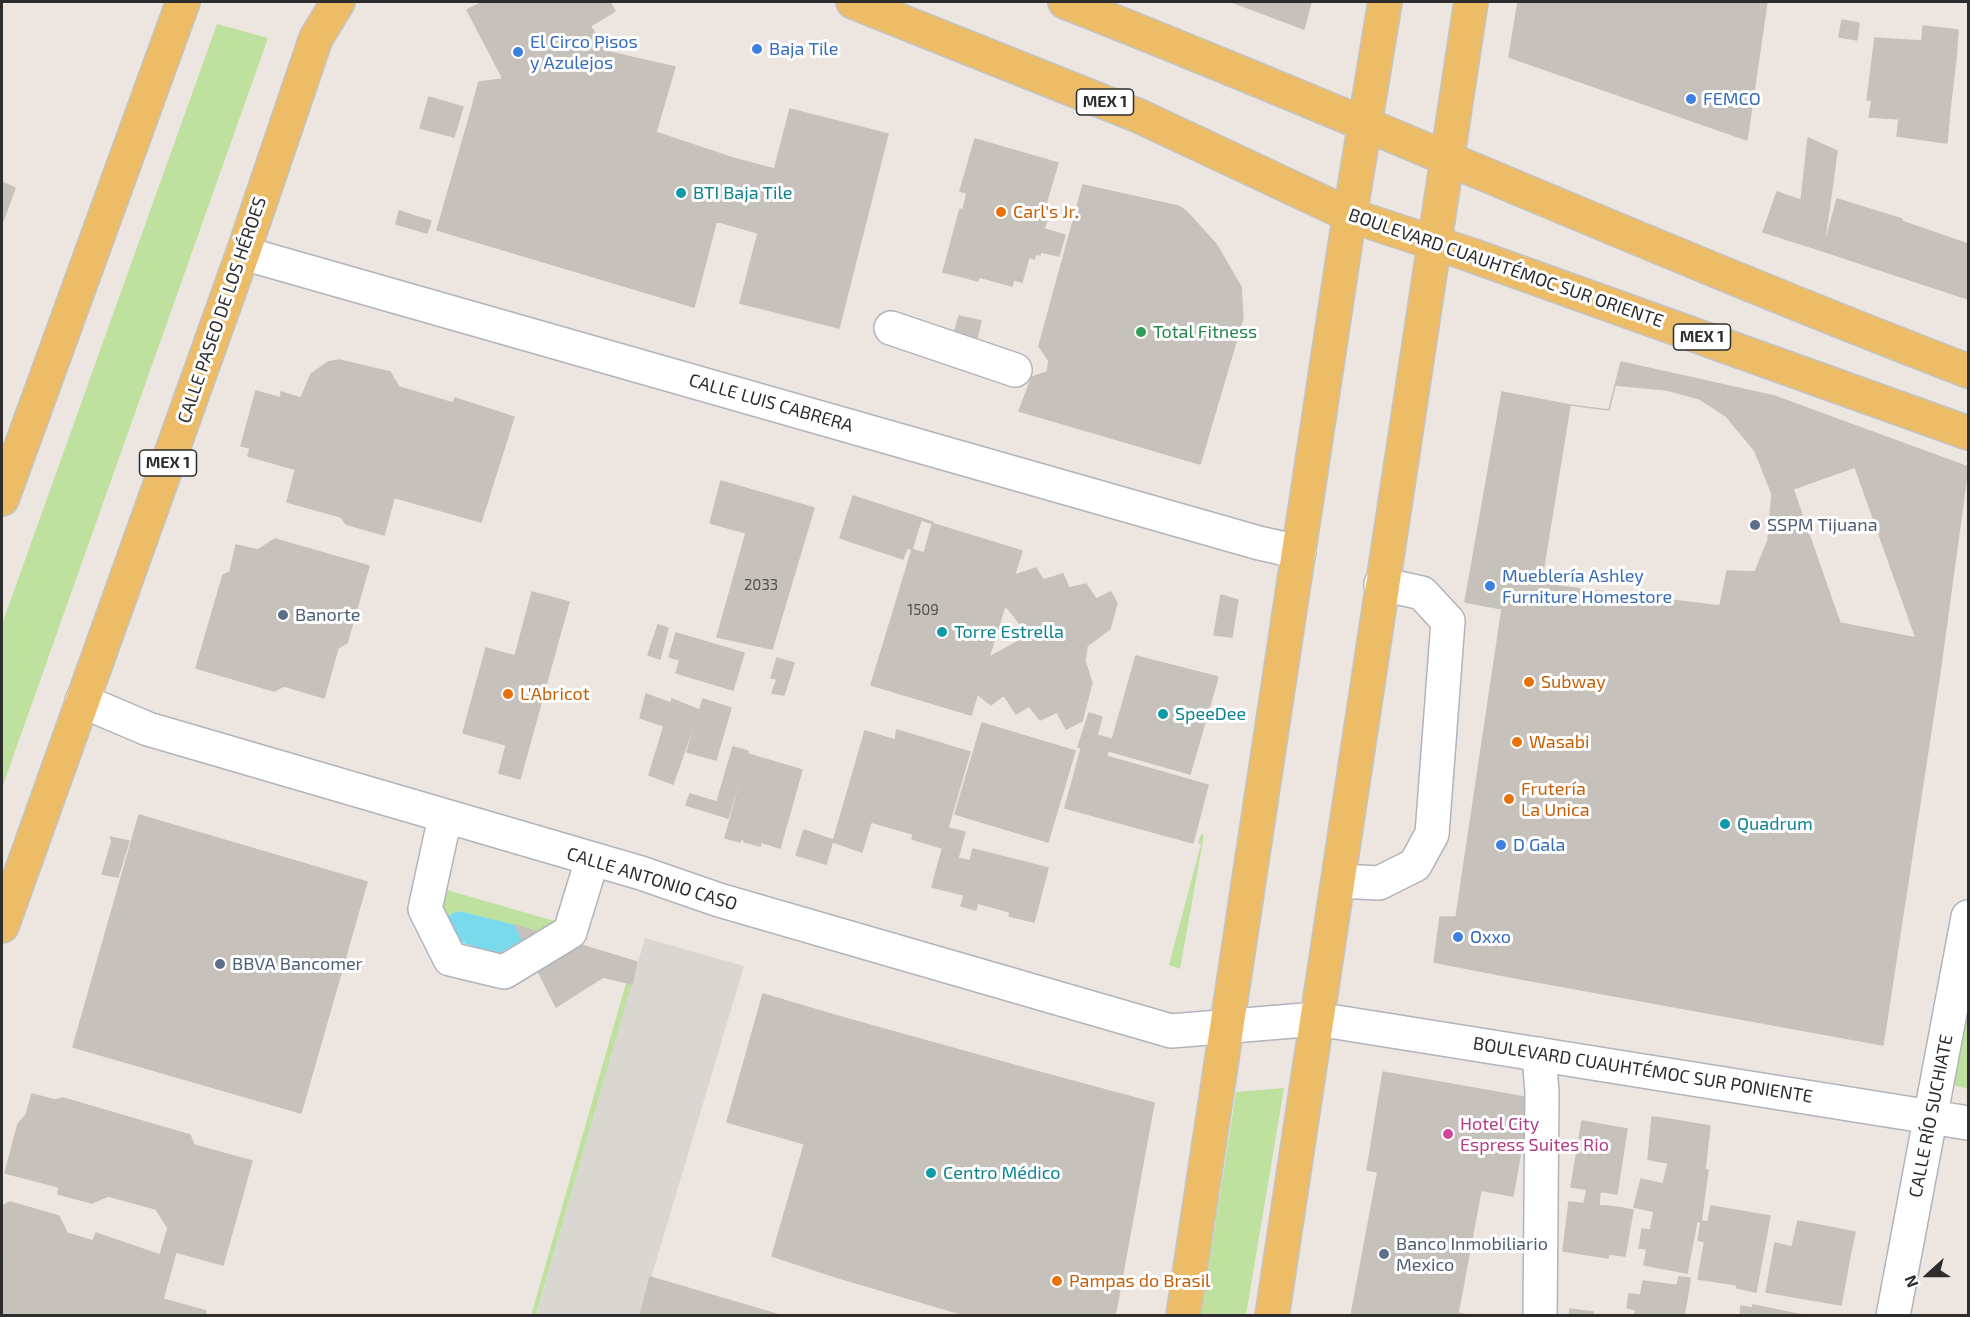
<!DOCTYPE html>
<html>
<head>
<meta charset="utf-8">
<style>
	body { margin:0 }
	#map { position:relative; width:1970px; height:1317px; overflow:hidden; background:#ede6e0; font-family:"Exo 2",sans-serif }
	canvas { display:block }
	.frame { position:absolute; inset:0; border:3px solid #2d2d2d; pointer-events:none }
	.north { position:absolute; left:1898px; top:1245px; width:60px; height:60px; -webkit-text-stroke:4px #fff; paint-order:stroke; rotate:249deg; font-size:16px; font-weight:700; line-height:24px; text-align:center; color:#2d2d2d }
	.north::after { content:''; display:block; margin:auto; width:21px; height:27px; background:#2d2d2d; clip-path:polygon(50% 0,100% 100%,50% 72%,0 100%) }
</style>
</head>
<body>
<div id="map">
<canvas width="1970" height="1317"></canvas>
<div class="frame"></div>
<div class="north">N</div>
</div>
<script>
const ctx = document.querySelector('canvas').getContext('2d');
ctx.lineJoin = 'round';
function paint(path, color) { ctx.fillStyle = color; ctx.fill(path, 'evenodd'); }
function stroke(path, color, width, dash) { ctx.strokeStyle = color; ctx.lineWidth = width; ctx.lineCap = dash ? 'butt' : 'round'; ctx.setLineDash(dash || []); ctx.stroke(path); }
function drawText(font, color, halo, rows, align = 'center') {
  ctx.font = font + ' "Exo 2",sans-serif'; ctx.lineWidth = 6; ctx.setLineDash([]); ctx.textBaseline = 'middle'; ctx.strokeStyle = halo; ctx.fillStyle = color; for (const [text, x, y, turn = 0] of rows) {
    ctx.save(); ctx.translate(x, y); ctx.rotate((+turn || 0) * Math.PI / 180); ctx.textAlign = isNaN(turn) ? turn : align; if (halo) ctx.strokeText(text, 0, 0); ctx.fillText(text, 0, 0); ctx.restore();
  }
}
paint(new Path2D(`
	M 217,24 L 268,38 L 2,788 L 2,624 Z
	M 1201,834 L 1204,835 L 1180,969 L 1169,965 L 1201,844 L 1198,843 Z
	M 440,888 L 558,922 L 540,932 L 459,911 L 444,917 L 437,903 Z
	M 626,983 L 632,984 L 536,1315 L 531,1316 Z
	M 1962,994 L 1968,1011 L 1968,1089 L 1946,1083 Z
	M 1284,1088 L 1246,1315 L 1201,1315 L 1236,1092 Z`), '#bee19f');
paint(new Path2D(`
	M 645,938 L 744,966 L 640,1315 L 536,1316 Z`), '#dad6d2');
paint(new Path2D(`
	M 459,911 L 515,925 L 523,940 L 498,954 L 457,941 L 444,917 Z`), '#78daea');
const building = new Path2D(`
	M 483,2 L 610,2 L 615,11 L 503,79 L 467,10 Z
	M 1232,2 L 1311,2 L 1304,29 Z
	M 1518,2 L 1767,2 L 1747,140 L 1509,57 Z
	M 1842,20 L 1859,23 L 1857,40 L 1839,37 Z
	M 590,26 L 609,52 L 675,67 L 646,166 L 470,115 L 479,82 L 503,79 Z
	M 1923,26 L 1958,30 L 1956,59 L 1921,54 Z
	M 1875,38 L 1922,41 L 1916,120 L 1869,117 L 1872,100 L 1867,100 Z
	M 1921,54 L 1956,59 L 1950,109 L 1935,108 L 1938,93 L 1919,91 Z
	M 1919,91 L 1938,93 L 1935,108 L 1950,109 L 1947,143 L 1911,138 L 1916,120 Z
	M 429,97 L 463,107 L 454,137 L 420,128 Z
	M 790,109 L 888,134 L 839,328 L 740,303 Z
	M 470,115 L 646,166 L 614,283 L 437,230 Z
	M 1899,119 L 1914,120 L 1911,138 L 1897,136 Z
	M 655,132 L 733,158 L 694,307 L 614,283 Z
	M 1808,138 L 1837,151 L 1829,210 L 1801,201 Z
	M 975,139 L 1058,163 L 1043,214 L 1048,216 L 1044,229 L 1065,235 L 1059,256 L 1041,252 L 1040,255 L 1036,254 L 1034,259 L 1029,257 L 1022,282 L 1014,280 L 1012,286 L 979,277 L 978,281 L 943,272 L 960,209 L 963,210 L 967,193 L 960,191 Z
	M 733,158 L 774,169 L 758,233 L 716,221 Z
	M 2,182 L 15,188 L 2,224 Z
	M 1083,185 L 1178,206 L 1186,211 L 1216,244 L 1241,287 L 1243,318 L 1200,464 L 1019,411 L 1032,377 L 1047,372 L 1049,361 L 1039,346 Z
	M 1777,192 L 1829,210 L 1823,251 L 1763,232 Z
	M 1837,199 L 1902,219 L 1883,271 L 1823,251 Z
	M 399,211 L 431,221 L 427,233 L 396,224 Z
	M 1901,221 L 1968,244 L 1968,257 L 1962,273 L 1968,275 L 1968,299 L 1883,271 Z
	M 1968,257 L 1968,275 L 1962,273 Z
	M 959,316 L 981,321 L 975,345 L 953,337 Z
	M 339,360 L 390,372 L 399,387 L 453,403 L 455,398 L 514,417 L 481,522 L 248,456 L 250,448 L 241,446 L 256,391 L 281,398 L 281,392 L 301,398 L 311,374 L 328,362 Z
	M 1621,362 L 1774,396 L 1968,467 L 1940,672 L 1576,600 L 1541,584 L 1570,405 L 1609,410 Z
	M 1615,385 L 1667,390 L 1700,399 L 1726,416 L 1755,451 L 1772,494 L 1768,540 L 1755,572 L 1727,571 L 1720,606 L 1541,584 L 1570,405 L 1609,410 Z
	M 1502,392 L 1570,405 L 1541,584 L 1576,600 L 1505,976 L 1434,962 L 1440,917 L 1456,917 L 1502,609 L 1465,602 Z
	M 1855,467 L 1916,638 L 1840,623 L 1793,489 Z
	M 295,471 L 394,498 L 384,535 L 346,524 L 341,517 L 287,502 Z
	M 721,481 L 814,508 L 772,649 L 717,637 L 746,533 L 710,523 Z
	M 853,496 L 933,522 L 924,553 L 907,548 L 903,559 L 840,538 Z
	M 921,520 L 1022,551 L 971,715 L 871,685 Z
	M 275,539 L 369,566 L 347,643 L 338,648 L 324,698 L 284,686 L 274,691 L 196,668 L 223,575 L 230,572 L 236,545 L 258,550 Z
	M 1036,568 L 1043,580 L 1063,574 L 1069,588 L 1086,584 L 1096,599 L 1111,592 L 1117,603 L 1110,629 L 1087,646 L 1085,661 L 1092,683 L 1082,721 L 1066,729 L 1057,712 L 1040,720 L 1029,706 L 1016,714 L 1004,695 L 991,705 L 977,694 L 988,658 L 1017,642 L 1021,625 L 1005,605 L 1015,575 Z
	M 532,592 L 569,602 L 520,779 L 499,773 L 506,745 L 463,733 L 486,648 L 515,656 Z
	M 1221,595 L 1238,600 L 1232,637 L 1214,635 Z
	M 1576,600 L 1940,672 L 1883,1045 L 1505,976 Z
	M 658,625 L 668,628 L 660,659 L 648,655 Z
	M 676,633 L 744,653 L 733,690 L 676,673 L 680,660 L 669,657 Z
	M 1136,656 L 1218,677 L 1190,774 L 1109,751 Z
	M 777,658 L 794,663 L 784,695 L 772,693 L 777,679 L 771,678 Z
	M 646,694 L 668,702 L 664,726 L 640,718 Z
	M 672,699 L 699,710 L 673,784 L 649,775 L 664,726 L 668,702 L 671,703 Z
	M 703,699 L 731,708 L 716,760 L 687,752 Z
	M 1089,713 L 1102,717 L 1097,735 L 1111,739 L 1107,755 L 1078,747 Z
	M 982,723 L 1075,751 L 1048,842 L 955,814 Z
	M 897,730 L 970,752 L 942,848 L 912,839 L 913,834 L 871,822 L 862,852 L 833,842 L 865,731 L 895,740 Z
	M 733,747 L 748,751 L 728,818 L 686,805 L 690,794 L 717,802 Z
	M 1081,749 L 1208,785 L 1193,843 L 1065,808 Z
	M 748,754 L 802,770 L 780,848 L 761,842 L 760,846 L 745,842 L 742,838 L 740,842 L 725,838 Z
	M 139,815 L 367,882 L 301,1113 L 73,1047 Z
	M 948,828 L 965,832 L 958,858 L 970,861 L 973,849 L 1048,868 L 1034,922 L 1009,916 L 1010,912 L 977,903 L 976,910 L 961,906 L 964,895 L 932,887 Z
	M 804,830 L 833,840 L 826,864 L 796,855 Z
	M 110,837 L 129,841 L 118,877 L 102,874 L 112,841 Z
	M 515,925 L 637,962 L 632,984 L 603,977 L 556,1007 Z
	M 763,994 L 841,1017 L 805,1144 L 727,1122 Z
	M 841,1017 L 902,1034 L 836,1277 L 772,1256 Z
	M 902,1034 L 1028,1069 L 958,1313 L 836,1277 Z
	M 1028,1069 L 1154,1103 L 1115,1316 L 958,1313 Z
	M 1383,1072 L 1530,1098 L 1513,1196 L 1367,1170 Z
	M 32,1094 L 55,1100 L 63,1098 L 190,1135 L 194,1145 L 252,1161 L 223,1265 L 176,1252 L 163,1299 L 206,1311 L 205,1316 L 121,1316 L 127,1295 L 2,1259 L 2,1206 L 10,1202 L 59,1216 L 67,1233 L 93,1241 L 96,1233 L 160,1255 L 168,1228 L 156,1209 L 108,1196 L 92,1203 L 58,1194 L 59,1187 L 5,1173 L 18,1124 L 26,1115 Z
	M 1652,1117 L 1662,1118 L 1656,1161 L 1648,1159 Z
	M 1662,1118 L 1710,1126 L 1705,1169 L 1656,1161 Z
	M 1582,1121 L 1627,1129 L 1617,1194 L 1571,1187 Z
	M 1668,1164 L 1708,1170 L 1701,1222 L 1656,1212 Z
	M 1378,1171 L 1481,1190 L 1458,1313 L 1472,1316 L 1351,1316 Z
	M 1641,1179 L 1663,1184 L 1656,1212 L 1634,1207 Z
	M 1587,1189 L 1600,1192 L 1599,1205 L 1584,1203 Z
	M 1569,1202 L 1616,1207 L 1608,1258 L 1563,1251 Z
	M 1711,1206 L 1770,1216 L 1756,1292 L 1737,1288 L 1737,1285 L 1698,1279 Z
	M 1616,1207 L 1633,1210 L 1625,1256 L 1608,1254 Z
	M 1654,1211 L 1697,1221 L 1687,1273 L 1644,1265 Z
	M 1701,1221 L 1708,1222 L 1705,1242 L 1698,1240 Z
	M 1798,1221 L 1855,1232 L 1850,1256 L 1826,1250 L 1825,1255 L 1792,1247 Z
	M 1642,1229 L 1650,1230 L 1647,1249 L 1639,1248 Z
	M 1775,1243 L 1825,1255 L 1826,1250 L 1850,1256 L 1841,1305 L 1766,1292 Z
	M 2,1259 L 127,1295 L 121,1316 L 2,1316 Z
	M 650,1277 L 783,1316 L 640,1316 Z
	M 1679,1277 L 1690,1278 L 1689,1287 L 1677,1286 Z
	M 1643,1281 L 1689,1287 L 1684,1316 L 1634,1316 L 1636,1309 L 1638,1310 Z
	M 1629,1294 L 1641,1295 L 1638,1310 L 1627,1308 Z
	M 1753,1305 L 1807,1316 L 1751,1316 Z
	M 1741,1306 L 1752,1308 L 1751,1316 L 1740,1316 Z
	M 1570,1309 L 1593,1312 L 1593,1316 L 1569,1316 Z`);
paint(building, '#c6c1bb');
stroke(building, '#c9c1b9', 1.5);
const minor = new Path2D(`
	M 243,253 L 1259,543 L 1299,552
	M 891,328 L 1015,370
	M 82,701 L 148,729 L 641,873 L 719,900 L 1171,1031 L 1317,1019 L 1968,1123
	M 445,817 L 425,909 L 450,959 L 504,972 L 570,932 L 592,860
	M 1339,881 L 1379,883 L 1415,865 L 1432,834 L 1448,621 L 1422,593 L 1381,584
	M 1539,1054 L 1542,1093 L 1540,1316
	M 1893,1316 L 1968,917`);
const major = new Path2D(`
	M 853,2 L 1139,116 L 1352,216 L 1471,255 L 1968,433
	M 1065,2 C 1368,121 1665,255 1968,371
	M 2,499 L 183,2
	M 2,926 L 243,253 L 316,38 L 338,2
	M 1183,1316 L 1345,245 L 1385,2
	M 1272,1316 L 1471,2`);
stroke(minor, '#b0b4bc', 36);
stroke(major, '#c4c4c4', 36);
stroke(minor, '#fff', 33);
stroke(major, '#ecbc67', 33);
for (const [x, y, r, color] of [
	[757,49,6,"#3f7fe0"],
	[518,52,6,"#3f7fe0"],
	[1691,99,6,"#3f7fe0"],
	[681,193,6,"#0f9aa8"],
	[1001,212,6,"#e8710a"],
	[1141,332,6,"#2e9e5b"],
	[1755,525,6,"#5c6f8a"],
	[1490,586,6,"#3f7fe0"],
	[283,615,6,"#5c6f8a"],
	[942,632,6,"#0f9aa8"],
	[1529,682,6,"#e8710a"],
	[508,694,6,"#e8710a"],
	[1163,714,6,"#0f9aa8"],
	[1517,742,6,"#e8710a"],
	[1509,799,6,"#e8710a"],
	[1725,824,6,"#0f9aa8"],
	[1501,845,6,"#3f7fe0"],
	[1458,937,6,"#3f7fe0"],
	[220,964,6,"#5c6f8a"],
	[1448,1134,6,"#d1479c"],
	[931,1173,6,"#0f9aa8"],
	[1384,1254,6,"#5c6f8a"],
	[1057,1281,6,"#e8710a"]
]) { const dot = new Path2D(); dot.arc(x, y, r, 0, 2 * Math.PI); ctx.fillStyle = color; ctx.fill(dot); stroke(dot, '#fff', 2); }
drawText('15px', '#535250', null, [
	["2033",761,585],
	["1509",923,610]
]);
for (const [x, y, w] of [
	[1105,102,57],
	[1702,337,57],
	[168,463,57]
]) { const box = new Path2D(); box.roundRect(x - w / 2, y - 13, w, 26, 4.5); ctx.fillStyle = '#fff'; ctx.fill(box); stroke(box, '#2d2d2d', 1.5); }
drawText('bold 16px', '#2d2d2d', null, [
	["MEX 1",1105,102],
	["MEX 1",1702,337],
	["MEX 1",168,463]
]);
drawText('18px', '#366cbe', '#fff', [
	["El Circo Pisos",530,42],
	["y Azulejos",530,63],
	["Baja Tile",769,49],
	["FEMCO",1703,99],
	["Mueblería Ashley",1502,576],
	["Furniture Homestore",1502,597],
	["D Gala",1513,845],
	["Oxxo",1470,937]
], 'left');
drawText('18px', '#0d838f', '#fff', [
	["BTI Baja Tile",693,193],
	["Torre Estrella",954,632],
	["SpeeDee",1175,714],
	["Quadrum",1737,824],
	["Centro Médico",943,1173]
], 'left');
drawText('18px', '#c56008', '#fff', [
	["Carl's Jr.",1013,212],
	["Subway",1541,682],
	["L'Abricot",520,694],
	["Wasabi",1529,742],
	["Frutería",1521,789],
	["La Unica",1521,810],
	["Pampas do Brasil",1069,1281]
], 'left');
drawText('18px', '#2d2d2d', '#fff', [
	["BOULEVARD CUAUHTÉMOC SUR ORIENTE",1506,268,19],
	["CALLE PASEO DE LOS HÉROES",222,310,-71],
	["CALLE LUIS CABRERA",771,403,16],
	["CALLE ANTONIO CASO",652,879,17],
	["BOULEVARD CUAUHTÉMOC SUR PONIENTE",1643,1070,9],
	["CALLE RÍO SUCHIATE",1931,1116,-79]
]);
drawText('18px', '#27864d', '#fff', [
	["Total Fitness",1153,332]
], 'left');
drawText('18px', '#4e5e75', '#fff', [
	["SSPM Tijuana",1767,525],
	["Banorte",295,615],
	["BBVA Bancomer",232,964],
	["Banco Inmobiliario",1396,1244],
	["Mexico",1396,1265]
], 'left');
drawText('18px', '#b23c85', '#fff', [
	["Hotel City",1460,1124],
	["Espress Suites Rio",1460,1145]
], 'left');
</script>
</body>
</html>
